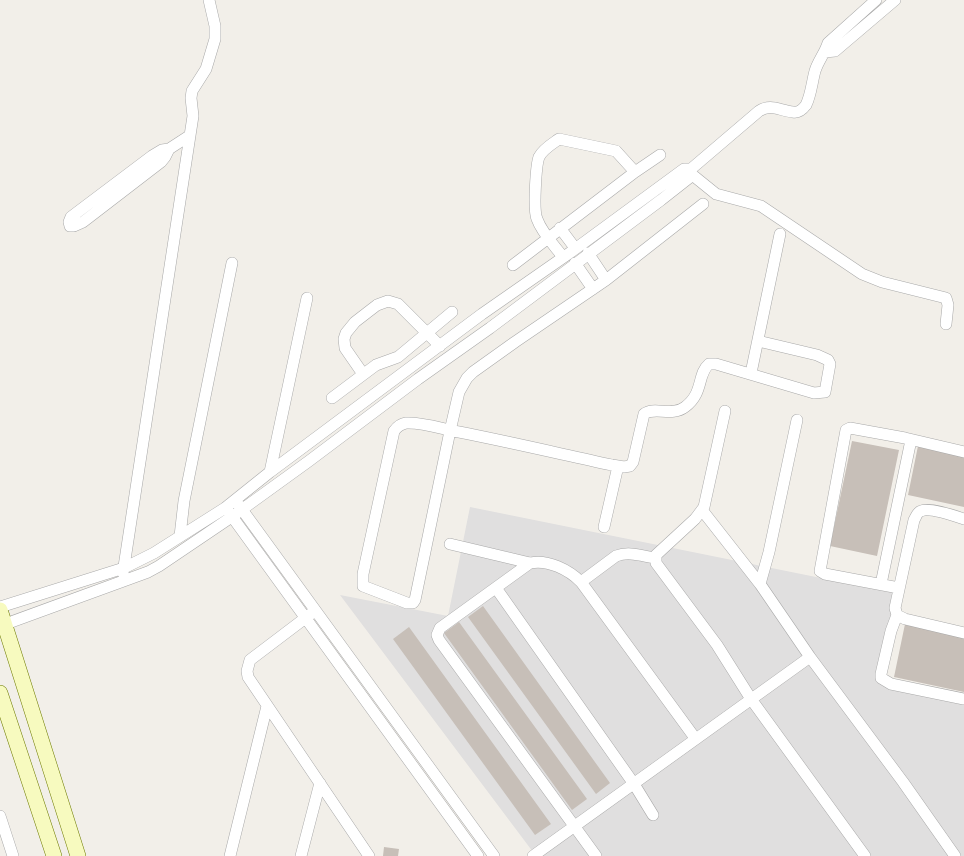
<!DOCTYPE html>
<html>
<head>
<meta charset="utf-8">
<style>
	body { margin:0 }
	canvas { display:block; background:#f2efe9 }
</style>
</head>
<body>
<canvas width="964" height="856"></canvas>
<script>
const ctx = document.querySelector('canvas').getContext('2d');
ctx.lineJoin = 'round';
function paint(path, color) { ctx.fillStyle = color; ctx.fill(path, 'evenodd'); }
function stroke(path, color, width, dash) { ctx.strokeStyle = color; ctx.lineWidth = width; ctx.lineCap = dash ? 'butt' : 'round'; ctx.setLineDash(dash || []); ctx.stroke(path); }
paint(new Path2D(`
	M 470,507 L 900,594 L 881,685 L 964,703 L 964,856 L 536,856 L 340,595 L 448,616 Z`), '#e0dfdf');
paint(new Path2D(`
	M 852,441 L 899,450 L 877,556 L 830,546 Z
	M 918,446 L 964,456 L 964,507 L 908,495 Z
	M 483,606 L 610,783 L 596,794 L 468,617 Z
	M 459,622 L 587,799 L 572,810 L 444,633 Z
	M 905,624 L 964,636 L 964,692 L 894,677 Z
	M 409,627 L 551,824 L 535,835 L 393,639 Z
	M 384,847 L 399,849 L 398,856 L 383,856 Z`), '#c7bfb8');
const street = new Path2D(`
	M 825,52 L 835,51 L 895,0
	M 169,149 L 165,157 L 161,162 L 83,222 L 74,226 L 70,226 L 69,222 L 71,217 L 152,156 L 162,150 L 169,149 L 189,136
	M 690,173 L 716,194 L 761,206 L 862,274 L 882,282 L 946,298 L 948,305 L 946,324
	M 703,204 L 606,280 L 515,342 L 473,372 L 467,378 L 459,392 L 450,431 L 415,600 L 413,603 L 407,603 L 363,586 L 363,574 L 394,431 C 397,427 400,424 406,423 C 423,422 442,429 459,432 C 510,442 561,454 612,465 L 624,467 L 630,466 L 633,462 L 644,414 C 654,406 672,417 685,407 C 704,393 697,374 709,364 L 716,364 L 814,393 L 825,392 L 830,364 L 828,360 L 817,355 L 758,341
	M 560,228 L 575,248
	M 588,253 L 606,280
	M 563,257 C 554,245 542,233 537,219 C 533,210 536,165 539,157 C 543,149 552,144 559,139 L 616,151 L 635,172
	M 575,263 L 593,289
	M 513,265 L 635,172 L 660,155
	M 751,373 L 780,234
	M 363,374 L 345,348 L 344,339 L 346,333 L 355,322 L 377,305 L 388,301 L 398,304 L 440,346
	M 332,398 L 376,365 L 398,357 L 452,312
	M 725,411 L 704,507 L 695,519 L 656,555 L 656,563 L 717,645 L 751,699 L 865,856
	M 270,472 L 307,298
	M 238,504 L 494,856
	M 702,510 L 760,584 L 810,657 L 903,782 L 955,856
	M 228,511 L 478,856
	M 964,519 C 955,516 929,507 921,511 C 917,512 916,517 914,520 L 895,608 L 897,615 L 905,619 L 964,633
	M 604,527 L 618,466
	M 180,536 L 184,501 L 232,263
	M 450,544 L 530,563
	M 123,573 L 193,116 L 191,98 L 192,91 L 206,69 L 215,39 L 215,26 L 209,0
	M 581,582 L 616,556 C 629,551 642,556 655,558
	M 760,584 L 769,552 L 797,420
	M 881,584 L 911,440
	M 496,588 L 634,784 L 653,815
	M 899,588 L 825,574 L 820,571 L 846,430 L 850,428 L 905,438 L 964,452
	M 0,607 L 124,568 L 154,553 L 225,508 L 270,472 L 482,314 L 571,252 L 684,169 L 691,169
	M 312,613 L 250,660 L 247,671 L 248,677 L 369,856
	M 897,615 L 891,631 L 881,674 L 881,678 L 891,684 L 964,699
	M 0,626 L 148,572 L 159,566 L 233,516 L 309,461 L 418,379 L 490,328 L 661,200 L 689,178 L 691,169 L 759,111 C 771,103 780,111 793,112 C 798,113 803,109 806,105 C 811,95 812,82 815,71 C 818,61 825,53 828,43 L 876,0
	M 0,816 L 13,856
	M 230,856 L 267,706
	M 301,856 L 320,783
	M 533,856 L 810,657
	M 596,856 L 439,640 L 437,635 L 440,628 L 530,563 C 548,559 569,570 581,582 L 695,738`);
const secondary = new Path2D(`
	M 0,610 L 78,856
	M 0,693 L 54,856`);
stroke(street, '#a9a9a9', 12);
stroke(secondary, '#707d05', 16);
stroke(street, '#fff', 11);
stroke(secondary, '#f7fabf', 15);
</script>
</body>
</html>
